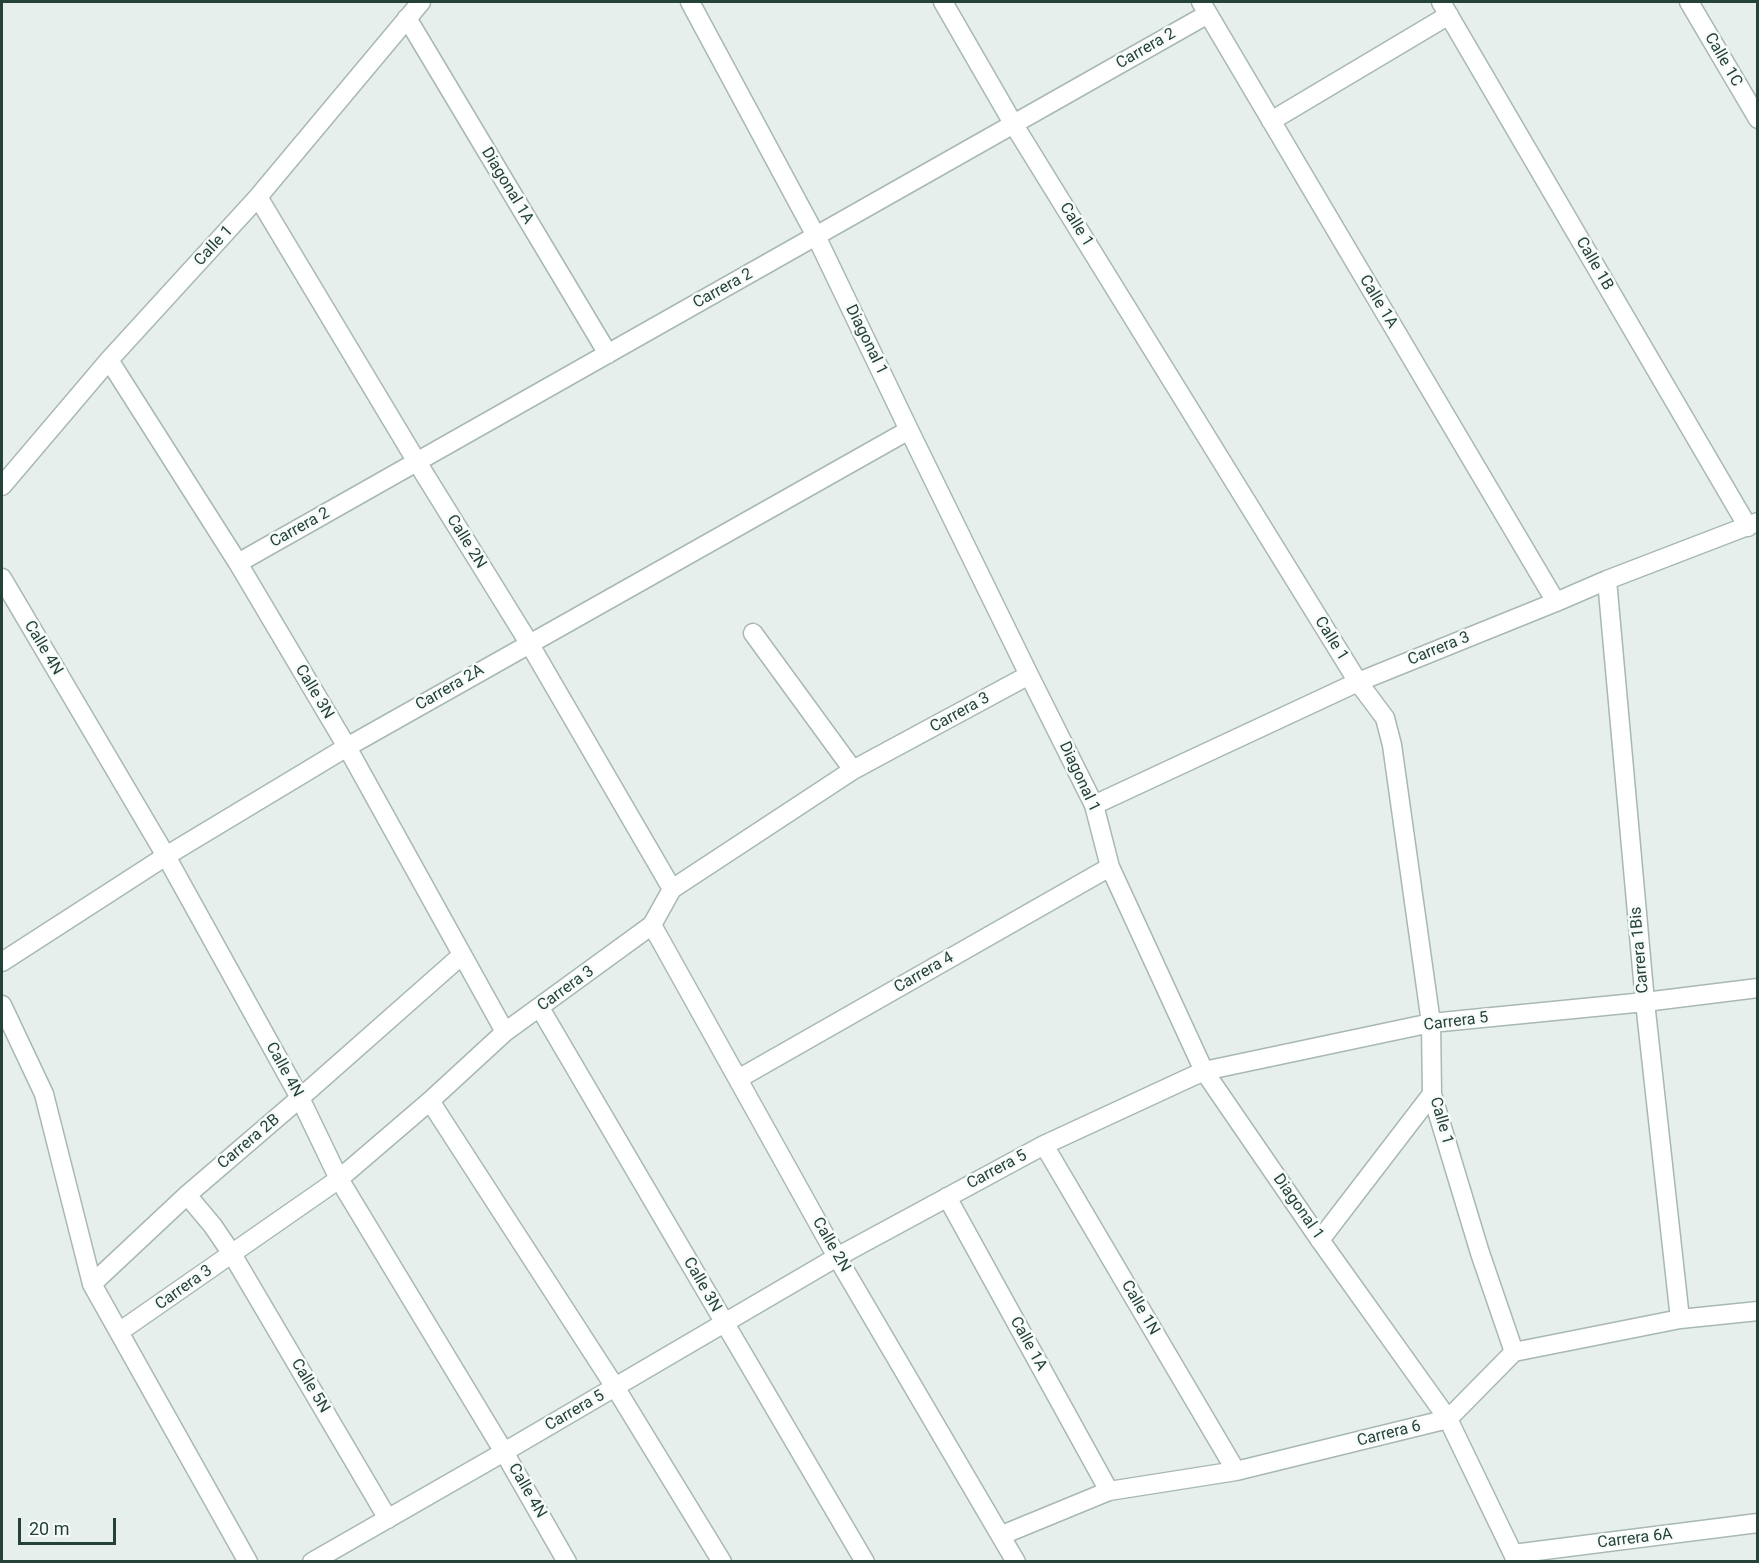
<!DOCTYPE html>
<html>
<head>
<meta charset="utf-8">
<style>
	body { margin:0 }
	#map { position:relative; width:1759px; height:1563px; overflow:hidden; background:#e6efeb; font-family:Roboto,sans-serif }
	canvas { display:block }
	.frame { position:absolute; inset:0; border:3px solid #24423a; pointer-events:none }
	.scale { position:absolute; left:18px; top:1518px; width:98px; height:27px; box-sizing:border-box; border:3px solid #24423a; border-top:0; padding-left:8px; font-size:18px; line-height:21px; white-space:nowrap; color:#24423a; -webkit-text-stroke:4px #f7fbf9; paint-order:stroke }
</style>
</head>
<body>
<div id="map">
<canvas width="1759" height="1563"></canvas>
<div class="frame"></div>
<div class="scale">20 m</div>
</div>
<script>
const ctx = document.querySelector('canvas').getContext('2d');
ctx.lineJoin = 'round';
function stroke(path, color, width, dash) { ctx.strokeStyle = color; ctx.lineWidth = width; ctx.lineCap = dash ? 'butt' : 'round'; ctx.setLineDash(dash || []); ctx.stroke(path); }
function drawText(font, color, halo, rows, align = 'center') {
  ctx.font = font + ' Roboto,sans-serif'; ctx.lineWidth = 5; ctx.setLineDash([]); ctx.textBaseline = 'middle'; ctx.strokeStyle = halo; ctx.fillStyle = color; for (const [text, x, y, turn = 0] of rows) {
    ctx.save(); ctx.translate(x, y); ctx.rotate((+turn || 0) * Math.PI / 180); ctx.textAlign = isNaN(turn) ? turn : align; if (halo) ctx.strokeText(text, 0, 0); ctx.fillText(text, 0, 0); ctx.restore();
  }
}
const minor = new Path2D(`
	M 690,2 L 816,236 L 909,430 L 1029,675 L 1094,805 L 1110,867 L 1204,1071 L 1320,1240 L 1448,1419 L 1517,1562
	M 943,2 L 1014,125 L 1358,682 L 1385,718 L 1392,745 L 1431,1023 L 1432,1094 L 1480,1253 L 1514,1352
	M 1201,2 L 1556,602
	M 1441,2 L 1748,527
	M 1689,2 L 1758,119
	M 407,18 L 608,354
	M 1271,121 L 1449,15
	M 258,197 L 417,462 L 529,643 L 672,889
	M 109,360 L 238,563 L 347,747 L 505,1032
	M 2,486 L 109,360 L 258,197 L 421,2
	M 238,563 L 1208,14
	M 2,578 L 166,856 L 300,1098 L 339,1179 L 504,1452 L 567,1562
	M 1607,580 L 1645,1002 L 1680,1319
	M 753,633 L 853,770
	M 1094,805 L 1358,682 L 1556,602 L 1607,580 L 1758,522
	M 652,925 L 837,1257 L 1016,1562
	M 2,962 L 166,856 L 347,747 L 909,430
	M 2,1005 L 44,1094 L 92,1284 L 248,1562
	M 540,1008 L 865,1562
	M 738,1079 L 1110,867
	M 430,1101 L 615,1387 L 722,1562
	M 1044,1145 L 1236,1471
	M 187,1195 L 213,1226 L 232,1254 L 388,1519
	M 947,1197 L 1109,1491
	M 1320,1240 L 1432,1094
	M 92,1284 L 187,1195 L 300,1098 L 462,955
	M 119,1332 L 339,1179 L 430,1101 L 505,1032 L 652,925 L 672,889 L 853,770 L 1029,675
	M 1002,1535 L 1109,1491 L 1236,1471 L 1448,1419 L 1514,1352 L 1680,1319 L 1758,1311
	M 1513,1554 L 1758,1523
	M 312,1562 L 504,1452 L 837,1257 L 1044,1145 L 1204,1071 L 1431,1023 L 1645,1002 L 1758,988`);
stroke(minor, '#a8b8b2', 21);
stroke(minor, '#fff', 18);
drawText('16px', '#24423a', '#f7fbf9', [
	["Carrera 2",1146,49,-30],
	["Calle 1C",1723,60,60],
	["Diagonal 1A",507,186,59],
	["Calle 1",1076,225,58],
	["Calle 1",214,246,-47],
	["Calle 1B",1594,264,60],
	["Carrera 2",723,289,-29],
	["Calle 1A",1378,302,59],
	["Diagonal 1",866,340,64],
	["Carrera 2",300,528,-29],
	["Calle 2N",466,542,58],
	["Calle 1",1331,639,58],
	["Calle 4N",43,648,59],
	["Carrera 3",1439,649,-22],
	["Carrera 2A",450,688,-30],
	["Calle 3N",314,692,59],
	["Carrera 3",960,713,-29],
	["Diagonal 1",1079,777,65],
	["Carrera 1Bis",1640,950,-95],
	["Carrera 4",924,973,-30],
	["Carrera 3",566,989,-36],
	["Carrera 5",1456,1022,-7],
	["Calle 4N",284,1070,61],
	["Calle 1",1441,1121,74],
	["Carrera 2B",249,1142,-40],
	["Carrera 5",997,1170,-28],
	["Diagonal 1",1298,1207,55],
	["Calle 2N",831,1245,60],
	["Calle 3N",702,1285,60],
	["Carrera 3",184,1288,-35],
	["Calle 1N",1140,1308,60],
	["Calle 1A",1028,1344,61],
	["Calle 5N",310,1386,59],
	["Carrera 5",575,1411,-30],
	["Carrera 6",1389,1434,-14],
	["Calle 4N",527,1491,60],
	["Carrera 6A",1635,1539,-7]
]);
</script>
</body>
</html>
